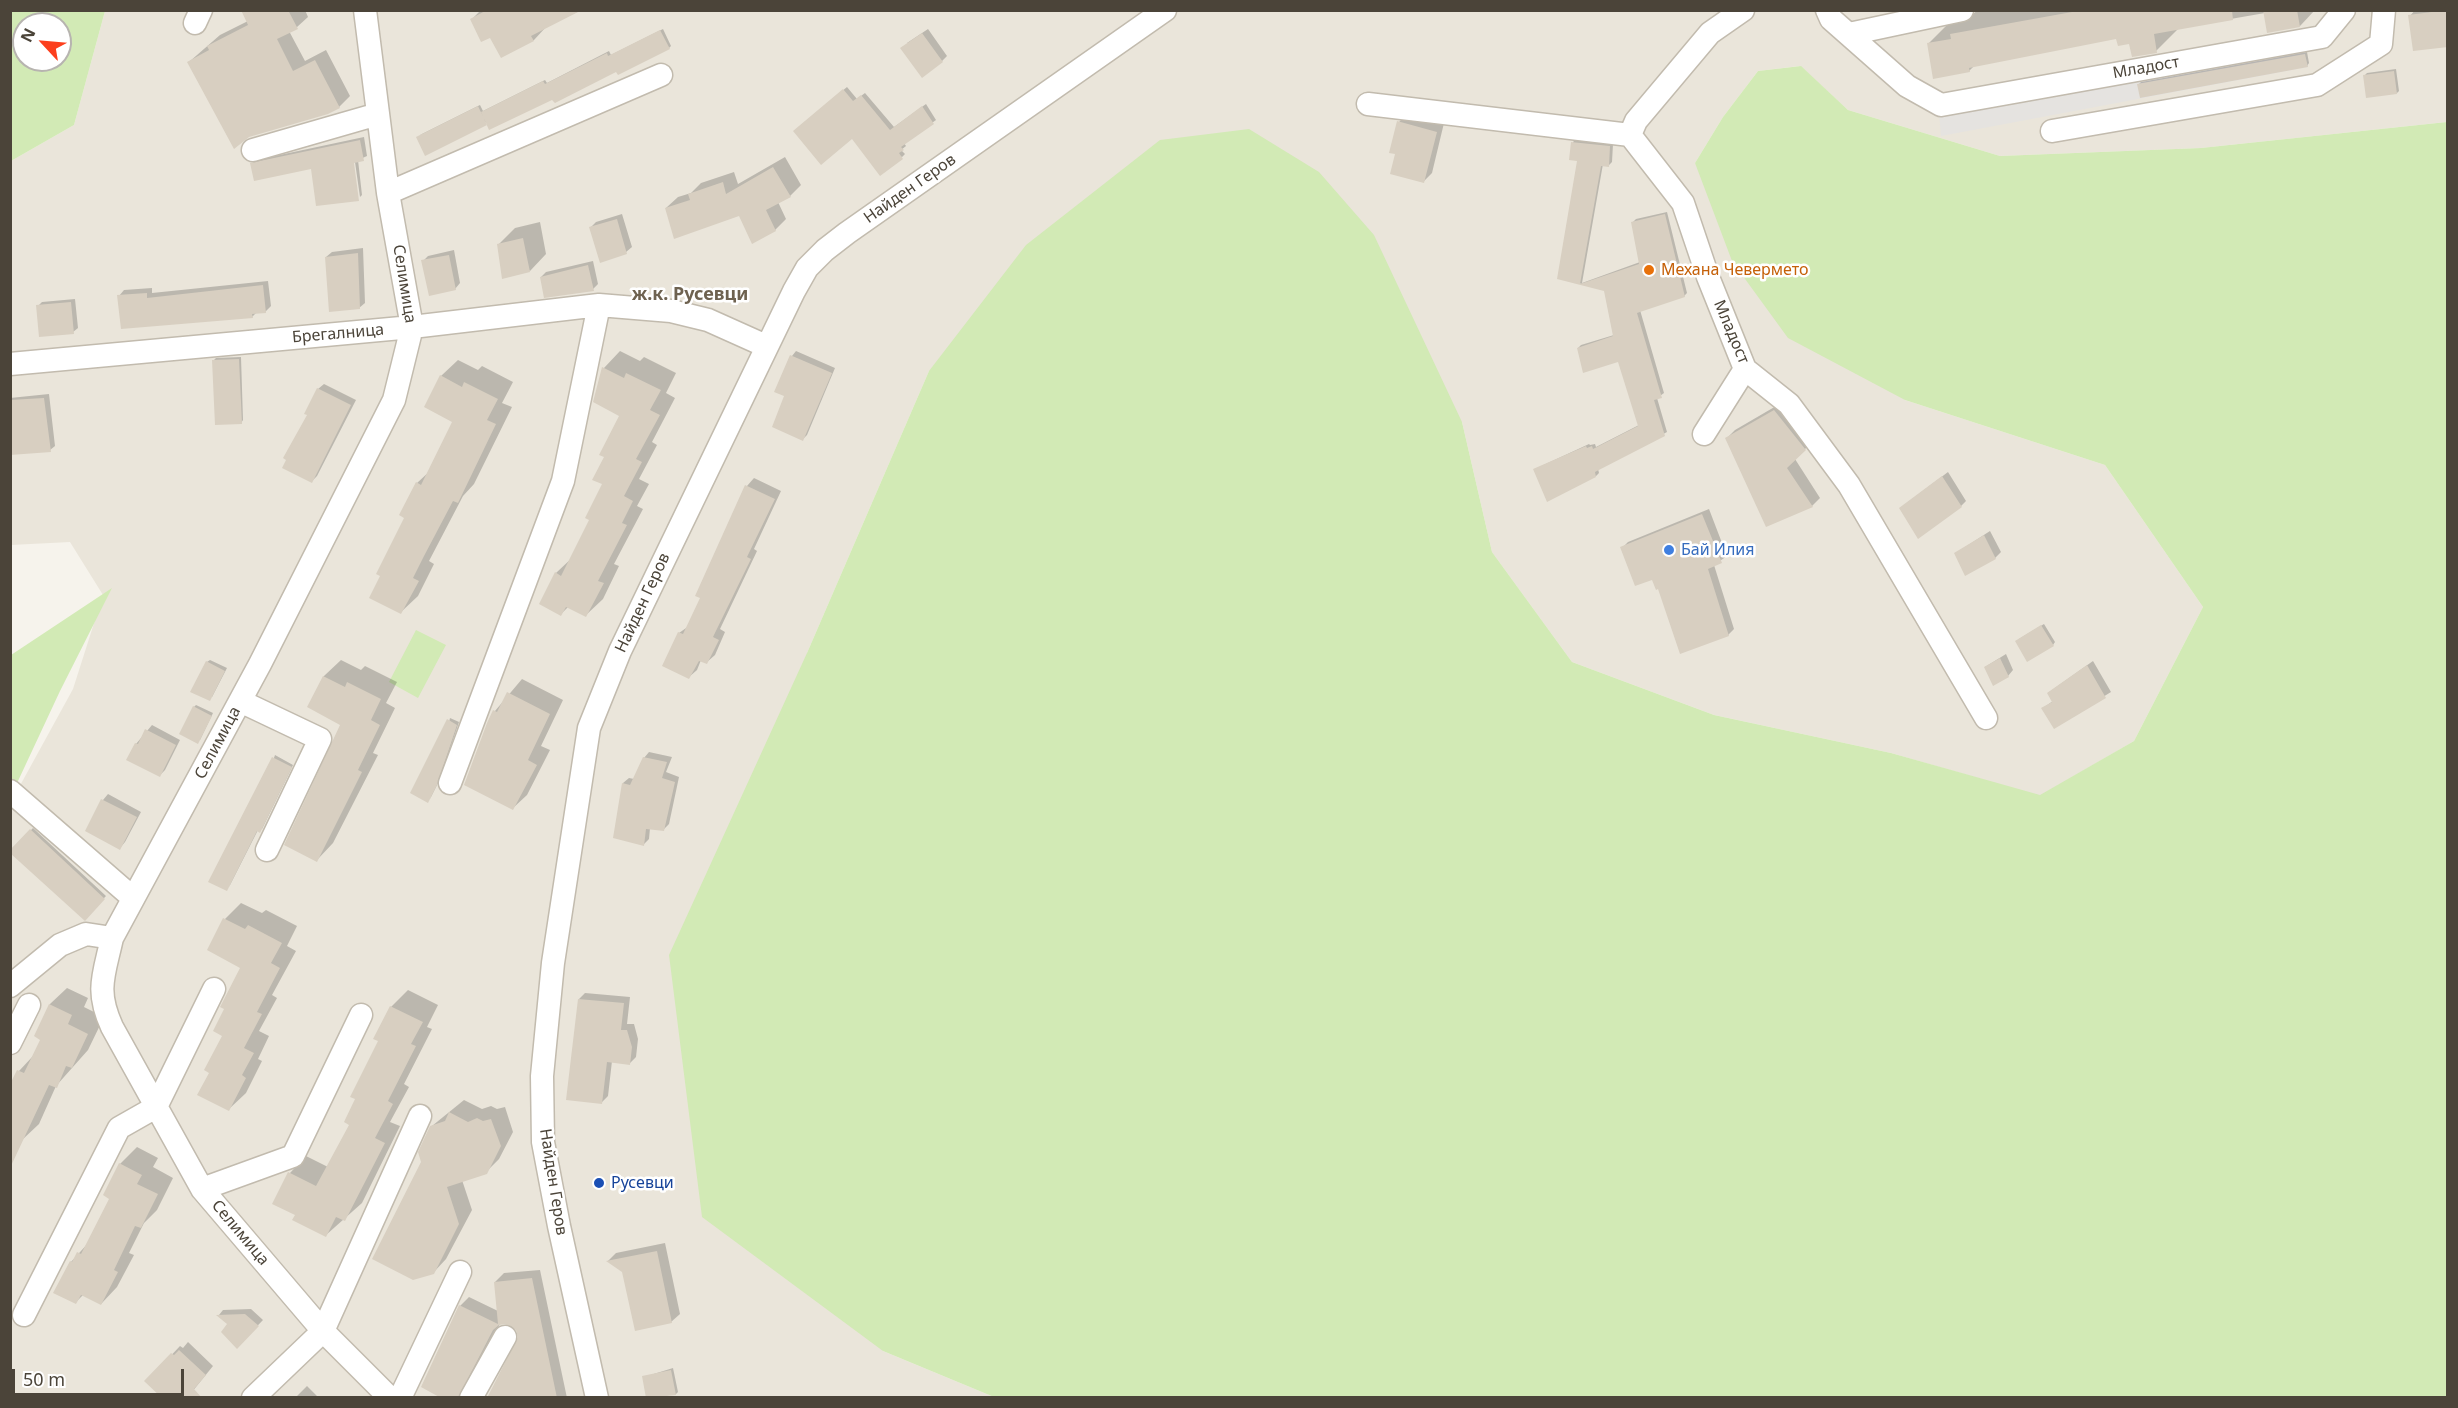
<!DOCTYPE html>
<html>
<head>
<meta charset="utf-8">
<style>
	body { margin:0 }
	#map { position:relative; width:2458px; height:1408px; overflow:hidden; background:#f6f3ec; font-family:"Noto Sans",sans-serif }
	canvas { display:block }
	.frame { position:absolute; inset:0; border:12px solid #4b4439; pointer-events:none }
	.north { position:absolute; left:12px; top:12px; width:60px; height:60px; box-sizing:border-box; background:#fff; border:2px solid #b7b4b0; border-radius:50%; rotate:296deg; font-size:16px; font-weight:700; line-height:24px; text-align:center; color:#4b4439 }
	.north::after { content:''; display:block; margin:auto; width:21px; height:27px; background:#fc3f1d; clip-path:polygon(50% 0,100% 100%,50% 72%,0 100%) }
	.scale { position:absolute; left:12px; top:1369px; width:172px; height:27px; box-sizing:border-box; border:3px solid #4b4439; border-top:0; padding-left:8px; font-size:18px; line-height:21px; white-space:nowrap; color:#4b4439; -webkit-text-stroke:4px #fff; paint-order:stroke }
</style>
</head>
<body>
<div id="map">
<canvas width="2458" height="1408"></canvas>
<div class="frame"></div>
<div class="north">N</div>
<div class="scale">50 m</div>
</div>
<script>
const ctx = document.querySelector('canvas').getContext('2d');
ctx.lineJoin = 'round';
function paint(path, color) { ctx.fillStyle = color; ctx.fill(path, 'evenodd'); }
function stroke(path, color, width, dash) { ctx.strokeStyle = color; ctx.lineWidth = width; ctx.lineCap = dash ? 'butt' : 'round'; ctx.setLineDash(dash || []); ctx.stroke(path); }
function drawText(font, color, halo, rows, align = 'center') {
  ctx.font = font + ' "Noto Sans",sans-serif'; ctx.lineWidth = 5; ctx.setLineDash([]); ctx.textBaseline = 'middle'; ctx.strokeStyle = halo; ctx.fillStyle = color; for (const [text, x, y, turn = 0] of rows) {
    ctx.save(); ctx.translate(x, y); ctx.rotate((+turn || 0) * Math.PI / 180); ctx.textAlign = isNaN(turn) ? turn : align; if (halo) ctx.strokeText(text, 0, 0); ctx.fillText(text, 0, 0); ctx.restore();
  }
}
paint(new Path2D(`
	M 105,11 L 2447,11 L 2447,122 L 2201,148 L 2000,156 L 1848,110 L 1800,66 L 1758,71 L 1723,117 L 1695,163 L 1905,400 L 2105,465 L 2203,607 L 2134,741 L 2040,796 L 1891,753 L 1714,715 L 1572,662 L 1492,552 L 1462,422 L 929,371 L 807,653 L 883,1351 L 994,1397 L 11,1397 L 11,802 L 73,689 L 103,595 L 70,542 L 11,545 L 11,161 L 74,125 Z`), '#eae5da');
paint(new Path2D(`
	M 11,10 L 105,11 L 74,125 L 11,161 ZM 24,24 L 60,24 L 60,60 L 24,60 Z
	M 1801,66 L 1848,110 L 2000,156 L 2201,148 L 2447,122 L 2447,1397 L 994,1397 L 883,1351 L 702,1217 L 669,955 L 807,653 L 929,371 L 1026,245 L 1160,140 L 1249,129 L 1319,172 L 1374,235 L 1462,422 L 1492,552 L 1572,662 L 1714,715 L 1891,753 L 2040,795 L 2134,741 L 2203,607 L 2105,465 L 1905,400 L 1788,338 L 1732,261 L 1695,163 L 1723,117 L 1758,71 Z
	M 112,588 L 60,691 L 11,796 L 11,655 Z
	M 416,630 L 446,645 L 418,698 L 389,682 Z`), '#d2eab5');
paint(new Path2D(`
	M 2304,46 L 2308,67 L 1941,136 L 1939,113 Z`), '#e5e3e0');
paint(new Path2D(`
	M 243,10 L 305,10 L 308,17 L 297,27 L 289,31 L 305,61 L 326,50 L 350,96 L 339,107 L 189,62 L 220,35 L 248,21 Z
	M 481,10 L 581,10 L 546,27 L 534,40 L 501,56 L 491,36 L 472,19 Z
	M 2315,10 L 2300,26 L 2265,13 L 2179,28 L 2156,51 L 2118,37 L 1975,65 L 1969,71 L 1928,44 L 1952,20 L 1969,17 L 1978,10 Z
	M 2415,10 L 2448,10 L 2410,16 Z
	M 663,29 L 671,46 L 669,48 L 553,98 L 487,122 L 420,135 L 480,105 L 483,111 L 545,80 L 547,83 L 609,51 L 611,55 Z
	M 928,29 L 947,56 L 942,61 L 907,43 Z
	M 2307,52 L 2309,63 L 2307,66 L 2139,84 L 2141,82 Z
	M 2396,69 L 2399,91 L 2397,93 L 2365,75 L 2367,73 Z
	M 847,87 L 857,99 L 865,93 L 894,127 L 926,104 L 936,120 L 904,143 L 906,146 L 901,150 L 905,154 L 902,157 L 852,137 L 798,128 Z
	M 1407,114 L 1444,123 L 1432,173 L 1423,182 L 1399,122 Z
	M 364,137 L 367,156 L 358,160 L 362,195 L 360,197 L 354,155 L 351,155 L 358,199 L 313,167 L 252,164 L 256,160 Z
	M 1576,139 L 1613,144 L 1612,162 L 1609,165 L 1603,164 L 1582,283 L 1640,262 L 1632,223 L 1636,219 L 1667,212 L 1687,293 L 1684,296 L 1640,310 L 1664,393 L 1657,398 L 1667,432 L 1598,469 L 1599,473 L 1596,476 L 1535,469 L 1589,444 L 1590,445 L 1595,444 L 1596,447 L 1639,425 L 1619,360 L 1578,348 L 1581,345 L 1614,335 L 1606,290 L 1558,278 L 1578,160 L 1573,142 Z
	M 785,157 L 801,185 L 790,196 L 778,202 L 786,219 L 775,230 L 740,214 L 666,208 L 678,197 L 691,193 L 701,183 L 734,172 L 738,184 Z
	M 622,214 L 632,247 L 626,252 L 591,227 L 596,222 Z
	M 540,222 L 546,254 L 530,271 L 498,245 L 515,228 Z
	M 363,248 L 365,303 L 359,308 L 326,257 L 332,252 Z
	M 454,250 L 460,283 L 455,289 L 423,261 L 428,256 Z
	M 593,261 L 598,284 L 593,289 L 541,277 L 546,272 Z
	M 268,281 L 271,306 L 265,312 L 256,313 L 252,317 L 119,296 L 124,290 L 152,288 L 152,293 Z
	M 75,299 L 78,328 L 73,332 L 38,306 L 42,302 Z
	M 620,351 L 640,361 L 644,357 L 676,373 L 666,393 L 675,398 L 652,442 L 657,445 L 639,479 L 649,484 L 637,506 L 643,509 L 614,564 L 619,566 L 603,599 L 586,615 L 568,607 L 561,614 L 556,573 L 573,557 L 591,520 L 604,484 L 606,456 L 621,415 L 595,401 L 604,368 Z
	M 796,351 L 835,368 L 807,435 L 803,439 L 786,396 L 776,391 L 792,356 Z
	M 241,357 L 243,420 L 241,423 L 214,360 L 216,358 Z
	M 458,360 L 478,370 L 482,366 L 513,382 L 502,403 L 512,407 L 474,484 L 463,496 L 429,561 L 434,564 L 418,596 L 401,612 L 406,517 L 417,483 L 430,471 L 454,421 L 441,376 Z
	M 324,384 L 356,400 L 317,476 L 312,481 L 309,414 L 318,389 Z
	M 49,394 L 55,446 L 50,450 L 10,442 L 10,398 Z
	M 1783,402 L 1813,441 L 1795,459 L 1820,498 L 1812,506 L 1726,439 L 1735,430 Z
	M 1948,472 L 1966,501 L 1961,506 L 1907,503 Z
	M 754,478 L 781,491 L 754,549 L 757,551 L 720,629 L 725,632 L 715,655 L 707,662 L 701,660 L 697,670 L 689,677 L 679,633 L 689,626 L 747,486 Z
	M 1709,509 L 1727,556 L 1714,565 L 1734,629 L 1728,635 L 1659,587 L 1653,578 L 1622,548 L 1628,542 Z
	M 1990,531 L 2001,552 L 1995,558 L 1956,553 Z
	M 2044,624 L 2055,642 L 2053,645 L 2019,639 Z
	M 2006,654 L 2013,670 L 2008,676 L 1985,667 Z
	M 210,660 L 227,668 L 212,697 L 207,662 Z
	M 341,660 L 361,670 L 365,666 L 397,682 L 386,703 L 395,708 L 373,753 L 378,755 L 333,843 L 317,860 L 342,724 L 309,707 L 324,676 Z
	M 2093,661 L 2111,692 L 2054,727 L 2043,708 L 2053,701 L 2048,693 Z
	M 522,679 L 563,700 L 541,746 L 550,750 L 527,795 L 513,808 L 488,723 L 495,711 Z
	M 196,705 L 213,713 L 200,740 L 194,707 Z
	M 450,718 L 459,722 L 439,781 L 430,799 Z
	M 152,725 L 180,740 L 165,770 L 160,775 L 136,744 Z
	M 649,752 L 672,757 L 666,772 L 679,777 L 669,824 L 664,829 L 650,828 L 649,839 L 644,844 L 623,783 L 629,778 L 634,779 L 644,758 Z
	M 275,755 L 293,765 L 262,829 L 258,830 L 229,887 Z
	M 108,794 L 141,812 L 125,842 L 120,848 L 87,830 L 103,800 Z
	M 33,828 L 106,896 L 84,919 L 11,851 Z
	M 241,903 L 262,913 L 266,910 L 297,926 L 287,946 L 296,951 L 272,995 L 277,998 L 259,1031 L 269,1036 L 258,1059 L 262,1061 L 246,1093 L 229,1109 L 211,1072 L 224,1036 L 242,967 L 225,919 Z
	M 67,988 L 88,998 L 84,1007 L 104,1017 L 88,1050 L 56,1086 L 39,1124 L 22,1140 L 19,1071 L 34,1055 L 42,1039 L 36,1035 L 50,1004 Z
	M 408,990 L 438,1005 L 427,1027 L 432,1029 L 404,1084 L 409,1087 L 390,1122 L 400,1126 L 362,1203 L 326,1235 L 297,1215 L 290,1173 L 306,1156 L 328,1167 L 351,1124 L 391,1007 Z
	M 585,993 L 630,997 L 627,1024 L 634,1024 L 638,1039 L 636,1057 L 630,1063 L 612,1061 L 608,1096 L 602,1102 L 579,999 Z
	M 464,1100 L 482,1109 L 491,1106 L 497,1109 L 505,1107 L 513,1132 L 499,1159 L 486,1172 L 462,1180 L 472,1210 L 446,1259 L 433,1273 L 423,1162 L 432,1126 Z
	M 137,1147 L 158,1158 L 153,1167 L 173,1178 L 157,1210 L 144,1223 L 129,1253 L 134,1255 L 117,1287 L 101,1304 L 83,1295 L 75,1303 L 71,1262 L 90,1241 L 111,1198 L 120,1164 Z
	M 665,1243 L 680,1314 L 671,1322 L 623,1271 L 608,1261 L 616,1253 Z
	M 540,1270 L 567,1398 L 488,1398 L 519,1343 L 518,1330 L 512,1323 L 500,1324 L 468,1381 L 465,1398 L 447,1398 L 460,1306 L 469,1297 L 498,1311 L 495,1282 L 504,1273 Z
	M 251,1309 L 263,1320 L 237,1347 L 229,1324 L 219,1315 L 223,1310 Z
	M 188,1342 L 213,1366 L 187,1398 L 147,1381 L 180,1346 L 183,1348 Z
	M 673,1368 L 678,1392 L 676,1394 L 648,1398 L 644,1377 Z
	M 307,1386 L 319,1398 L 295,1398 Z`), '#0003');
paint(new Path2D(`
	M 241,10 L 288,10 L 298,29 L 277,39 L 293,71 L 315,60 L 340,108 L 328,114 L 249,137 L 234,149 L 187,62 L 209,50 L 207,46 L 248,25 Z
	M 487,10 L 582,10 L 531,36 L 534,41 L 501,58 L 490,38 L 481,42 L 470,19 Z
	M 2072,10 L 2232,10 L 2233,20 L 2154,34 L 2157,53 L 2132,57 L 2129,44 L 2118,46 L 2116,39 L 1969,68 L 1970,72 L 1933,79 L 1927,43 L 1951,39 L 1950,34 L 2072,12 Z
	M 2263,10 L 2297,10 L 2300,27 L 2267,33 Z
	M 2448,10 L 2448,47 L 2413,51 L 2408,15 Z
	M 660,30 L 670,49 L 618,75 L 616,72 L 555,103 L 552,100 L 489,130 L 481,112 L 543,81 L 545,84 L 607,53 L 608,56 Z
	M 922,33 L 943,62 L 922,78 L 900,48 Z
	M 2305,54 L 2308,67 L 2140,98 L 2137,84 Z
	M 2394,71 L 2397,94 L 2366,98 L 2363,75 Z
	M 843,89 L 853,101 L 861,95 L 890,130 L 922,106 L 934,124 L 901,147 L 904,150 L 899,153 L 903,159 L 880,176 L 852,139 L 821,165 L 793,131 Z
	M 478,106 L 487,125 L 425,156 L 416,137 Z
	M 1397,121 L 1437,132 L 1424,183 L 1390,174 L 1395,154 L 1389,153 Z
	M 360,140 L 364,161 L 354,163 L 359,201 L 316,206 L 311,169 L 254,181 L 250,163 Z
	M 1571,142 L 1610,146 L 1609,167 L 1601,166 L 1580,284 L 1639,264 L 1631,222 L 1665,214 L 1685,297 L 1637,313 L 1662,398 L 1654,400 L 1665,436 L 1595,472 L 1596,477 L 1547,502 L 1533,469 L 1586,446 L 1587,448 L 1592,446 L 1593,449 L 1638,426 L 1618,362 L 1583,373 L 1577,348 L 1613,336 L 1604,291 L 1557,279 L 1577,161 L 1569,160 Z
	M 773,167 L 791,197 L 766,210 L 776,231 L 752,244 L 739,216 L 674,239 L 665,208 L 690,200 L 688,194 L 723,182 L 726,194 Z
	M 617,219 L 627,254 L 600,263 L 589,227 Z
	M 523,238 L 530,272 L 502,279 L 497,244 Z
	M 358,253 L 360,309 L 329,312 L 325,257 Z
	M 449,255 L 456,290 L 429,296 L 421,260 Z
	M 588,265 L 594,291 L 544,298 L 540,277 Z
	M 263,285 L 266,313 L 252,314 L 253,318 L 121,329 L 117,295 L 147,293 L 147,298 Z
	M 71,302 L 74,334 L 39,337 L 36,305 Z
	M 790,355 L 832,373 L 803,441 L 772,427 L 784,396 L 774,392 Z
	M 239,359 L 242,424 L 215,425 L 212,360 Z
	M 602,367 L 624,378 L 626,373 L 661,390 L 650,410 L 660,415 L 636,459 L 642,462 L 624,496 L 633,501 L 622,523 L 627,525 L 598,581 L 604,583 L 586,617 L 566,607 L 561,616 L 539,604 L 555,572 L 561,576 L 589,520 L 585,518 L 602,484 L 592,480 L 604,457 L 599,455 L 619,416 L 593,402 Z
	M 440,375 L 462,387 L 464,382 L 498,399 L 487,420 L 496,424 L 458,503 L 453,501 L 424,556 L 413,578 L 419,581 L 401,614 L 369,598 L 380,576 L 376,574 L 404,518 L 399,515 L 416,482 L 421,485 L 452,422 L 424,407 Z
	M 317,388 L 351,405 L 312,483 L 282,468 L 286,460 L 283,458 L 307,415 L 304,414 Z
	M 44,398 L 51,452 L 10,455 L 10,400 Z
	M 1774,410 L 1806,450 L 1787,468 L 1813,507 L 1766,527 L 1725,438 Z
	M 1942,476 L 1962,507 L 1918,539 L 1899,508 Z
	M 745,485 L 775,499 L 747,557 L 751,559 L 713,637 L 719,640 L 707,664 L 699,661 L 689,679 L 662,666 L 678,632 L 683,634 L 700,598 L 695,596 Z
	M 1702,514 L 1722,563 L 1708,569 L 1729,636 L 1680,654 L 1658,589 L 1656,590 L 1652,580 L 1635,586 L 1620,547 Z
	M 1984,535 L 1996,559 L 1965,576 L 1954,553 Z
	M 2041,625 L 2054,646 L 2027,662 L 2015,641 Z
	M 2000,658 L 2009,677 L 1993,686 L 1984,667 Z
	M 206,661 L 225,671 L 210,701 L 190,692 Z
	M 2087,665 L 2106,698 L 2054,729 L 2041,708 L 2052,702 L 2047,693 Z
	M 323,676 L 345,687 L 347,682 L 381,699 L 371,720 L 380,725 L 358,770 L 362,772 L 317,862 L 284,845 L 340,725 L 307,707 Z
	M 507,692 L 550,714 L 528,760 L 537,765 L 513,810 L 464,785 L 487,723 L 493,710 L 497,712 Z
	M 193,706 L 212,716 L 198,744 L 179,734 Z
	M 447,719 L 457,725 L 437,785 L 428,803 L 410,793 Z
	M 145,729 L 176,745 L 160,777 L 126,760 L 135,743 L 138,744 Z
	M 272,757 L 292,767 L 260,833 L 257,831 L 227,891 L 208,882 Z
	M 643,757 L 667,762 L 662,778 L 675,782 L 664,831 L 646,829 L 644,846 L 613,838 L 622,783 L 630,785 Z
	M 101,799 L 137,817 L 120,850 L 85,831 Z
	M 30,829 L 105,899 L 85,921 L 10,853 L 10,850 Z
	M 223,918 L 245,929 L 248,925 L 282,943 L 271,963 L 280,968 L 257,1012 L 262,1014 L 244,1048 L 254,1053 L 242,1075 L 246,1078 L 229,1111 L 197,1095 L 209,1073 L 204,1070 L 222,1036 L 213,1031 L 224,1009 L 220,1007 L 240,968 L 207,950 Z
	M 578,999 L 624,1003 L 621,1030 L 627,1030 L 632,1047 L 630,1065 L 607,1062 L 602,1104 L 566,1100 Z
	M 49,1004 L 72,1015 L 68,1024 L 88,1034 L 72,1068 L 66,1066 L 57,1088 L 49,1085 L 10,1168 L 10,1084 L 17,1070 L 24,1073 L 40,1040 L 34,1036 Z
	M 390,1006 L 423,1022 L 411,1044 L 416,1046 L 388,1101 L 393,1104 L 375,1138 L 385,1143 L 345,1221 L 336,1217 L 326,1237 L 292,1220 L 295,1215 L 272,1204 L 288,1172 L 316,1186 L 349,1125 L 344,1122 L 355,1099 L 350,1097 L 378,1041 L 373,1039 Z
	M 449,1112 L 468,1122 L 477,1118 L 483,1121 L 491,1119 L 501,1146 L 487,1174 L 447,1187 L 459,1224 L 434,1274 L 413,1280 L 372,1259 L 421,1162 L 418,1152 L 430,1126 L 445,1121 Z
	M 119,1163 L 142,1175 L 137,1184 L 158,1194 L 141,1228 L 135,1226 L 114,1270 L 118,1272 L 101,1305 L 81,1295 L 76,1304 L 53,1293 L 70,1261 L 72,1262 L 77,1252 L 81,1254 L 109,1199 L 103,1195 Z
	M 657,1251 L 672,1323 L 635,1331 L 622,1272 L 606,1261 Z
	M 532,1278 L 557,1398 L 487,1398 L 518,1337 L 516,1330 L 505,1324 L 499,1325 L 493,1330 L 458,1398 L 441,1398 L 421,1387 L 459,1305 L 498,1324 L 494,1282 Z
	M 245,1314 L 259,1326 L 237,1349 L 221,1332 L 227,1324 L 216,1315 Z
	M 179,1350 L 206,1375 L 194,1389 L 202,1398 L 162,1398 L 144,1381 L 171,1353 L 174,1355 Z
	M 671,1370 L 676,1395 L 646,1398 L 642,1376 Z`), '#d8cfc1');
const minor = new Path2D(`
	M 365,10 L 388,193 L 412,327 L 394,400 L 260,664 L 112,938 C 104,975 95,990 112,1027 L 202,1189 L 323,1331 L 390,1398
	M 1827,10 L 1831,19 L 1907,86 L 1941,105 L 2322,37 L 2344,10
	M 195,23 L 201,10
	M 1849,34 L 1962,10
	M 1368,104 L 1630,135
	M 2052,131 L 2317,85 L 2381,44 L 2384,10
	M 1630,135 L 1683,203 L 1708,277 L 1745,369 L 1789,404 L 1849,485 L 1986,718
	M 1630,135 L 1636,121 L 1710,33 L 1743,10
	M 253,150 L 378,114
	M 388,193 L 661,75
	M 10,364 L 412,327 L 599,305 L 671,311 L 708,320 L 766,346
	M 1704,434 L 1745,369
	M 240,701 L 320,739 L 267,850
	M 450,783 L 563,481 L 599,305
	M 10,791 L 133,898
	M 10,986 L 60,945 L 86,934 L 112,938
	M 10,1043 L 29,1005
	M 202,1189 L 293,1156 L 361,1015
	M 24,1315 L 119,1128 L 156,1107 L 214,989
	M 253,1398 L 323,1331 L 420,1116
	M 400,1398 L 460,1272
	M 471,1398 L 505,1337
	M 597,1398 L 559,1226 L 543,1142 L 542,1076 L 553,963 L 589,728 L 620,651 L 794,291 L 807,268 L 825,250 L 847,233 L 1165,10`);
stroke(minor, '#c2bbae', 25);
stroke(minor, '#fff', 22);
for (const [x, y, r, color] of [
	[1649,270,6,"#e8710a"],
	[1669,550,6,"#3f7fe0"],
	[599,1183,6,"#1a4fb4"]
]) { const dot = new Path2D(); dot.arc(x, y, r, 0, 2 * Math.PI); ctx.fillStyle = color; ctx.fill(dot); stroke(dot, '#fff', 2); }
drawText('16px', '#4b4439', '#fff', [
	["Младост",2146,68,-10],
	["Найден Геров",910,189,-35],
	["Селимица",404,284,81],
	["Младост",1731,332,67],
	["Брегалница",338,334,-5],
	["Найден Геров",643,603,-65],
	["Селимица",218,743,-62],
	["Найден Геров",553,1182,81],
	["Селимица",240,1233,50]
]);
drawText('16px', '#c56008', '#fff', [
	["Механа Чевермето",1661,270]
], 'left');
drawText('16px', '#366cbe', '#fff', [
	["Бай Илия",1681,550]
], 'left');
drawText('16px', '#164399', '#fff', [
	["Русевци",611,1183]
], 'left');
drawText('bold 18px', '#6e6250', '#fff', [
	["ж.к. Русевци",690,295]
]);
</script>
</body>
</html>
